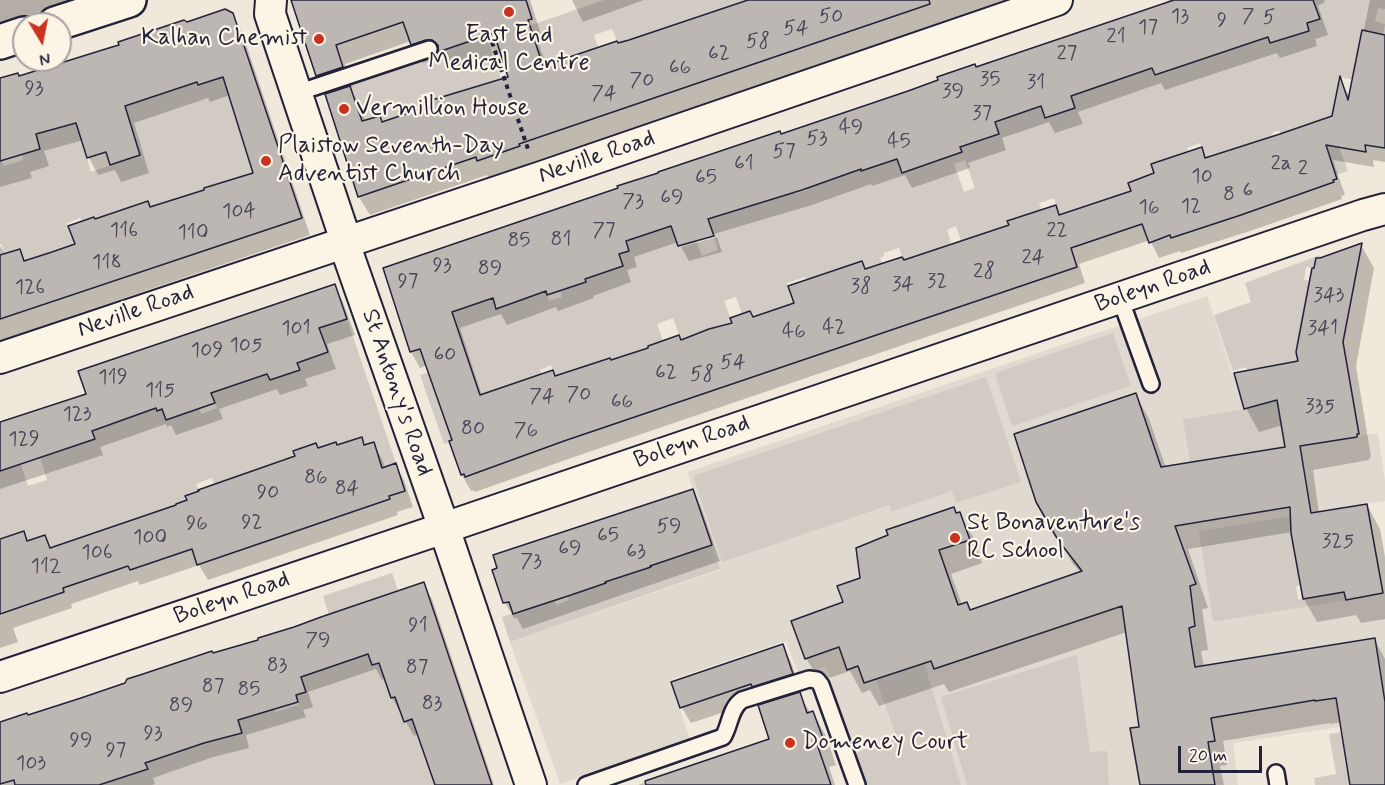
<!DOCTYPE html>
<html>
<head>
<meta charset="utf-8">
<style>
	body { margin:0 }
	#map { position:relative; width:1385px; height:785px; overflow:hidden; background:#efe8db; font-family:Mynerve,sans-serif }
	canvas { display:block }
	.north { position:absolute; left:12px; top:12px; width:60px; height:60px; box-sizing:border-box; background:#fcf5e5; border:2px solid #a5a1a1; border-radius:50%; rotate:170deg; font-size:16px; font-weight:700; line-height:24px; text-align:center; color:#22223b }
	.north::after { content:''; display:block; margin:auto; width:21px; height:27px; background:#c8321e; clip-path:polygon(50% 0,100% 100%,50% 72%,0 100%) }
	.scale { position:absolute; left:1178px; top:746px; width:84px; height:27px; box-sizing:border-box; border:3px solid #22223b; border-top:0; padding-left:8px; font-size:18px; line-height:21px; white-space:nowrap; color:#22223b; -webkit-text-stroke:4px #fcf5e5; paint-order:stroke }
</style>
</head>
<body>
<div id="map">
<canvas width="1385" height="785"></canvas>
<div class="north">N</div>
<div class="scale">20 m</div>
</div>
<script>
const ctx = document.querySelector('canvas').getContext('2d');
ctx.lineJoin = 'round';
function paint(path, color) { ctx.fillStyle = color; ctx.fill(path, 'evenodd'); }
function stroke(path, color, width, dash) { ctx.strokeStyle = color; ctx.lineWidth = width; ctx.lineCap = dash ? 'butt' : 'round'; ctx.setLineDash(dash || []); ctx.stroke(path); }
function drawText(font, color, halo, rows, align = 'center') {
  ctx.font = font + ' Mynerve,sans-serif'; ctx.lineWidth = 4.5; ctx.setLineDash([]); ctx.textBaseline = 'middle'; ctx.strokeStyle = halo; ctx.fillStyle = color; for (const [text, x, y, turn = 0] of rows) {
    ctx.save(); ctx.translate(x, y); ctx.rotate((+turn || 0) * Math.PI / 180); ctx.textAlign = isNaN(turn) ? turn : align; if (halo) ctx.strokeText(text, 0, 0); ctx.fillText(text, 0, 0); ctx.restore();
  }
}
paint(new Path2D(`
	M 0,0 L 71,0 L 0,24 Z
	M 1207,296 L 1244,409 L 1183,419 L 1284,447 L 1320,443 L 1378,433 L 1385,481 L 1385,501 L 1200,531 L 1213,622 L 1385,593 L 1385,720 L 1233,743 L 1238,785 L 864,785 L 826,666 L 799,676 L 786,641 L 670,680 L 690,739 L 560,784 L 510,642 L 720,570 L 687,472 Z`), '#e0d9cf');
paint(new Path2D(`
	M 604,0 L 761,0 L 745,1 L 683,22 L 692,49 L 667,27 L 644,35 L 639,68 L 629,40 L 618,43 L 612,29 L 594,35 L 608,78 L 554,97 L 539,56 L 519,109 L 501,56 L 523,48 L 517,30 Z
	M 1313,0 L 1385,0 L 1385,9 L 1378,8 L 1375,21 L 1385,24 L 1383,34 L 1362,30 L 1356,59 L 1376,84 L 1339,77 L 1337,92 L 1350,95 L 1339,147 L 1348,171 L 1336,175 L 1317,122 L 1280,134 L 1279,130 L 1272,133 L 1273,137 L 1205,158 L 1200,143 L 1187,148 L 1192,163 L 1162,160 L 1151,164 L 1155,176 L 1150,206 L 1140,178 L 1128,183 L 1131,191 L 1059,215 L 1054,198 L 1039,203 L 1051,238 L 1008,221 L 1012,236 L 961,241 L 956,226 L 947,230 L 951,243 L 920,255 L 929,282 L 913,287 L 899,248 L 884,253 L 884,256 L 880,258 L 882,263 L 871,267 L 879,290 L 808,284 L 805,277 L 787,283 L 794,303 L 760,339 L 750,311 L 742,314 L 736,297 L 724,301 L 732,323 L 681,340 L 673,318 L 657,324 L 663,341 L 634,353 L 620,388 L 609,357 L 599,361 L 604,376 L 579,368 L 568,372 L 573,386 L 566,407 L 551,365 L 540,370 L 542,377 L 450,442 L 444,444 L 420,375 L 467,359 L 428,320 L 478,303 L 483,269 L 497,309 L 509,305 L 506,294 L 543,283 L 549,301 L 562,297 L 555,276 L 567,288 L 586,282 L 581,268 L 629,251 L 620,223 L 670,223 L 678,246 L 696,240 L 702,256 L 718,250 L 701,196 L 786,167 L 795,194 L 807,190 L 803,177 L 852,144 L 861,171 L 887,162 L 888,132 L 902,173 L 910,153 L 981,140 L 998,134 L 986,97 L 999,121 L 1012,116 L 1009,106 L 1040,104 L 1046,119 L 1053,116 L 1049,103 L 1059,100 L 1064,112 L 1075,108 L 1062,72 L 1127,77 L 1137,73 L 1144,44 L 1155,76 L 1171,71 L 1168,61 L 1188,64 L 1267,36 L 1270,44 L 1283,40 L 1271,3 L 1307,23 L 1320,19 ZM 965,160 L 975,188 L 964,192 L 954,164 Z
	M 486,35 L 512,111 L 435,104 L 431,92 L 420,95 L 423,108 L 418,109 L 391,151 L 379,116 L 362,121 L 339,138 L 335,126 L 361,117 L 352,92 L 326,100 L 324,92 Z
	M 189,57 L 198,85 L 213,80 L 226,67 L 227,92 L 253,173 L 204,188 L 206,194 L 158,233 L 148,201 L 136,204 L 156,265 L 126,209 L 114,212 L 115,217 L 105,250 L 94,217 L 82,221 L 80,218 L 67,223 L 79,258 L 29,275 L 20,249 L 5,254 L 1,244 L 0,244 L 0,154 L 4,166 L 23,160 L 22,154 L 40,149 L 36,134 L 76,122 L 91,172 L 140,155 L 119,86 Z
	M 1320,255 L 1320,258 L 1316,258 L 1314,268 L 1306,267 L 1304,280 L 1310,281 L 1296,353 L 1298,361 L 1275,365 L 1318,433 L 1320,443 L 1284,447 L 1190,462 L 1183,419 L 1244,409 L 1251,383 L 1246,367 L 1233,371 L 1214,315 L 1251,302 L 1245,283 Z
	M 347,319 L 396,463 L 382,468 L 374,442 L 364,445 L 361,437 L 346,443 L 355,470 L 318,448 L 316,443 L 294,451 L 317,522 L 284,459 L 253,471 L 256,481 L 220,499 L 212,478 L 196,484 L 199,491 L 186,496 L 187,500 L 176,504 L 191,546 L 50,548 L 27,541 L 24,531 L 0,565 L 0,471 L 21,464 L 28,486 L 47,480 L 40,457 L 95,438 L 92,431 L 112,424 L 103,397 L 147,382 L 157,411 L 162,409 L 166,420 L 179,415 L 185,369 L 201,414 L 217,408 L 205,374 L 267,374 L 270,380 L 299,370 L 297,363 L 328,352 L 317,323 Z
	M 1113,333 L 1131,386 L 1012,426 L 995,373 Z
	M 986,377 L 1021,482 L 956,503 L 952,491 L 891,512 L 889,505 L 722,562 L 693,476 Z
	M 1291,516 L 1291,541 L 1301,539 L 1307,571 L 1298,573 L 1300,585 L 1296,586 L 1298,600 L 1344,592 L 1346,600 L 1213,622 L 1199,531 Z
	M 686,525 L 695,551 L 712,545 L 720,569 L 510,642 L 502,617 L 554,600 L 556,605 L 569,600 L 559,568 L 579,591 L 606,583 L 603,575 L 651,567 L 642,540 L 656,564 L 685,555 Z
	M 392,573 L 398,590 L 355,605 C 362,625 365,647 372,665 L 413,651 L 383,674 L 391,698 L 425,687 L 399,709 L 404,721 L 413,719 L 453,785 L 85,785 L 147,769 L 130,716 L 204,743 L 242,732 L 238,720 L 250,716 L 262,672 L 275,712 L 299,705 L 296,695 L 305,692 L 295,660 L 344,662 L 323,596 Z
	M 1077,655 L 1090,752 L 1107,751 L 1109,785 L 967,785 L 941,697 Z
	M 924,663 L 961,785 L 864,785 L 854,754 L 897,738 L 876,680 Z
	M 1342,732 L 1350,785 L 1315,785 L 1314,778 L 1336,774 L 1329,734 Z`), '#d1cbc3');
paint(new Path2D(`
	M 0,0 L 85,0 L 0,29 Z
	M 293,0 L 530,0 L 542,38 L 537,39 L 547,67 L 618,45 L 751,0 L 1006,0 L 529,163 L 530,165 L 489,179 L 487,175 L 370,215 L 359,197 L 326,95 L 328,94 L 318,76 ZM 411,41 L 423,63 L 437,58 L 444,58 L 451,70 L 502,52 L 510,78 L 382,123 L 365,122 L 360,106 L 349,88 L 353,86 L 345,64 Z
	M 572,0 L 644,0 L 583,22 Z
	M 1169,0 L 1324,0 L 1325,2 L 1318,6 L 1328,35 L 1315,39 L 1317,46 L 1280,58 L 1277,53 L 1165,90 L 1161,83 L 1078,112 L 1083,124 L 1055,133 L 1049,122 L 1002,138 L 1006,150 L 968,163 L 970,168 L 912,188 L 905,175 L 872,186 L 871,184 L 812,205 L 680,244 L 680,247 L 678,242 L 634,257 L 637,267 L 627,270 L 631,282 L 593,296 L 594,298 L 558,311 L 556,307 L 507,325 L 501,314 L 460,328 L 482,396 L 556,377 L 681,341 L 796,304 L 862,263 L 866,271 L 904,262 L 1011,226 L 1055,207 L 1061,216 L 1133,192 L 1156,174 L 1201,149 L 1207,159 L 1334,117 L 1340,81 L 1350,97 L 1370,0 L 1385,0 L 1385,162 L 1373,160 L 1374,167 L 1333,160 L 1345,195 L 1341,196 L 1342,199 L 1250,231 L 1181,253 L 1180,251 L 1159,258 L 1150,240 L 1079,264 L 1085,283 L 574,457 L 475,492 L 474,490 L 471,491 L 462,475 L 451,442 L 454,441 L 428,365 L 420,368 L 411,352 L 384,269 L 1168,3 L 1167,1 Z
	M 232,14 L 242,32 L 310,235 L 0,340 L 0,246 L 6,255 L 19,251 L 26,262 L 76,245 L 94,220 L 151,209 L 255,174 L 230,95 L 210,102 L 208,98 L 134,123 L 149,173 L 121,182 L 115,170 L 98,175 L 89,158 L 83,140 L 44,151 L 49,166 L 30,172 L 32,178 L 0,187 L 0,81 L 19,78 L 187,23 Z
	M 717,237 L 722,252 L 689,261 L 681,247 Z
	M 1361,245 L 1374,268 L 1356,366 L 1371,457 L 1369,458 L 1369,460 L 1313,470 L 1319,513 L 1367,505 L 1380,529 L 1385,557 L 1385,619 L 1361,623 L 1356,615 L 1317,622 L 1304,599 L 1292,532 L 1188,549 L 1208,608 L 1202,609 L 1208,650 L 1201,651 L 1204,667 L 1374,639 L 1385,659 L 1385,785 L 1352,785 L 1342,722 L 1330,724 L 1329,723 L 1223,741 L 1227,765 L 1220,766 L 1224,785 L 1142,785 L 1141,728 L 1127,632 L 949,692 L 944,684 L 879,706 L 870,690 L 862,693 L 850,671 L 820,681 L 806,658 L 861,579 L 953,508 L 957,515 L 959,514 L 973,537 L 982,563 L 951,574 L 962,605 L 971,611 L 1081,573 L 1073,564 L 1038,502 L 1136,395 L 1149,419 L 1166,468 L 1287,448 L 1283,425 L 1259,432 L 1246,408 L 1299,362 Z
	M 334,286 L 343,302 L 355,335 L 327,344 L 336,369 L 305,379 L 308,386 L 280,395 L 277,389 L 219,409 L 223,419 L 176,435 L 171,425 L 167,427 L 166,424 L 100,447 L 103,455 L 0,489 L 0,425 L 88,395 Z
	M 361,439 L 365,446 L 373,444 L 382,459 L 385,468 L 395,465 L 404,480 L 413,507 L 397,512 L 398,515 L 208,580 L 199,565 L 140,585 L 138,581 L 71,604 L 72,608 L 13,628 L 18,642 L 0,648 L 0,561 L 44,537 L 51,549 L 178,506 L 318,450 L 337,447 Z
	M 692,491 L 701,507 L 720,561 L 523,629 L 517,618 L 514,618 L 505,603 L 494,571 Z
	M 423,584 L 432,599 L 494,785 L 436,785 L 419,734 L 414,736 L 392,698 L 386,678 L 382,680 L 376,669 L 308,692 L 313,707 L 303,710 L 306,717 L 246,735 L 249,748 L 213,757 L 153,778 L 155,784 L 152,785 L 0,785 L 0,723 L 28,717 L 213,655 L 260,641 Z
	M 782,646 L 791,662 L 801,690 L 762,702 L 761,700 L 691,723 L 682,708 L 673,683 Z
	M 799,694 L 811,714 L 813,713 L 826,736 L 836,765 L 829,767 L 835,785 L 638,785 L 771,740 Z`), '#0003');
const building = new Path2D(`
	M 291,0 L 526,0 L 532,19 L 528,20 L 543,66 L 617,41 L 618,43 L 629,40 L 748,0 L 929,0 L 930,4 L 519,144 L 520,146 L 477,161 L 476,157 L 358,197 L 325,94 L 350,86 L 362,121 L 380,116 L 382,122 L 423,108 L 422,103 L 508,77 L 494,33 L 438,52 L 438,45 L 432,40 L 426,40 L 411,45 L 403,22 L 336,45 L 343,67 L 316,76 Z
	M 1174,0 L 1313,0 L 1320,19 L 1307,23 L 1309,31 L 1270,43 L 1268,37 L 1155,75 L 1152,68 L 1071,96 L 1075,108 L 1045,118 L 1041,106 L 995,122 L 999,134 L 960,147 L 962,152 L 902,173 L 897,159 L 861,171 L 861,169 L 802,190 L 708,219 L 714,236 L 678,246 L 671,226 L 626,241 L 629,251 L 619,254 L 623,266 L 585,279 L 586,282 L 547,295 L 546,291 L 496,309 L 493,298 L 452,312 L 480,395 L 553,370 L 555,376 L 610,358 L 611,360 L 648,348 L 648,346 L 679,335 L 681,340 L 709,329 L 732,323 L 730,318 L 750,311 L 753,317 L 794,303 L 788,286 L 862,261 L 865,269 L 902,257 L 904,260 L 1009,225 L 1007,221 L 1056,205 L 1059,215 L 1131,191 L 1128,183 L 1154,173 L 1151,164 L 1202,147 L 1205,158 L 1280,134 L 1332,116 L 1340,76 L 1348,100 L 1362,30 L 1385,35 L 1385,148 L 1365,145 L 1366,152 L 1326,145 L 1337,179 L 1333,180 L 1334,182 L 1241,215 L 1171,238 L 1170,235 L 1149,243 L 1142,224 L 1071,248 L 1077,267 L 564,441 L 465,477 L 464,474 L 461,475 L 449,441 L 452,440 L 420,349 L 410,352 L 383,268 L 618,188 L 617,186 L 658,173 L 658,172 L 780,131 L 781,134 L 908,91 L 938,80 L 937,77 L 975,64 L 976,67 Z
	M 225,9 L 233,13 L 302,218 L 0,319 L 0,255 L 20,249 L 24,261 L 52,252 L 75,244 L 68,226 L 94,217 L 95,219 L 148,201 L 150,207 L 204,190 L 204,188 L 253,173 L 223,77 L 198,85 L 197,82 L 125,106 L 140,155 L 110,165 L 106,152 L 87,158 L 76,123 L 36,134 L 40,149 L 0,161 L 0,78 L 18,73 L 19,76 L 112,47 L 119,45 L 118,42 L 184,20 L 187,22 Z
	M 1362,243 L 1343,342 L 1359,434 L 1357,434 L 1357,437 L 1300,446 L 1311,513 L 1367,504 L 1383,593 L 1346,600 L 1344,592 L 1303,599 L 1291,533 L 1290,507 L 1175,526 L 1196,584 L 1190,586 L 1195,626 L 1189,628 L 1195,667 L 1375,638 L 1385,702 L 1385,785 L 1350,785 L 1336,698 L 1315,701 L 1315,700 L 1211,718 L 1215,741 L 1208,742 L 1215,785 L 1140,785 L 1130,728 L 1139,727 L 1122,606 L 934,669 L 931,661 L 864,683 L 858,666 L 847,670 L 839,647 L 805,659 L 791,621 L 843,602 L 837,586 L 860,578 L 856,548 L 888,535 L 886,530 L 954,507 L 956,513 L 960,512 L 970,540 L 939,550 L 958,605 L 967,602 L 970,610 L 1082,571 L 1058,540 L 1036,502 L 1014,434 L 1136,393 L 1161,467 L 1285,447 L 1277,400 L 1244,409 L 1234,373 L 1298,361 L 1296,352 L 1312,268 L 1314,268 L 1316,258 L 1320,258 Z
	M 335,284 L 347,319 L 319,328 L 328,352 L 297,363 L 300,370 L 270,380 L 267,374 L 211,393 L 215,403 L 166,420 L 162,409 L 157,411 L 156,408 L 92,431 L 95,439 L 0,471 L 0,422 L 86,394 L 78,371 Z
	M 362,437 L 364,445 L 374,442 L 382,468 L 396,463 L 405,491 L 389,496 L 390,499 L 197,565 L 192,549 L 130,570 L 128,566 L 63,588 L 64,592 L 0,614 L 0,539 L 24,531 L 27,541 L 45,535 L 50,548 L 176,505 L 176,504 L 187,500 L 185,496 L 199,491 L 198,490 L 295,456 L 293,451 L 316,443 L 318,448 L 336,442 L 337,445 Z
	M 693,489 L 712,545 L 650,566 L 651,567 L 605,582 L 606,583 L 568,596 L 513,614 L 509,602 L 503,603 L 492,570 L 497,568 L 493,555 Z
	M 424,582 L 492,785 L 435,785 L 412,719 L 404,722 L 395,697 L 391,698 L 379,663 L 372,665 L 368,654 L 301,677 L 306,692 L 296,695 L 298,702 L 238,720 L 242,733 L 204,743 L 145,763 L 148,769 L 99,785 L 15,785 L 14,780 L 0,784 L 0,722 L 27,713 L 28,715 L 81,698 L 125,683 L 127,679 L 140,675 L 212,651 L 213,653 L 258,640 L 258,638 L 294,627 L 321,617 Z
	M 783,644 L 793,674 L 752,687 L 751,684 L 680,708 L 671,682 Z
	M 800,692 L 807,713 L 813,711 L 824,741 L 817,744 L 831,785 L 646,785 L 645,781 L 769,739 L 758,705 Z`);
paint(building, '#bcb7b3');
stroke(building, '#22223b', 1.5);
const service = new Path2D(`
	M 297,93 L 429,49
	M 1120,298 L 1151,384
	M 1276,773 L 1278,785
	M 586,785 L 723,737 C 730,726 730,708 742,700 L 809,679 L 817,680 L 821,685 L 857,785`);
const minor = new Path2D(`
	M 271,0 L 270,14 L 342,229 L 344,243 L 444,528 L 531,785
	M 0,358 L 538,178 L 1057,0
	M 0,677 L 444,528 L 1363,215 L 1385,209`);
const secondary = new Path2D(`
	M 55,24 L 129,0
	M 0,42 L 24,34`);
stroke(service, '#22223b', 20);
stroke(minor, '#22223b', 34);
stroke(secondary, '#22223b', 38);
stroke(new Path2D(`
	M 492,42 L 529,152`), '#22223b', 4, [4.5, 4.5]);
stroke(service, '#fcf5e5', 15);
stroke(minor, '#fcf5e5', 30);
stroke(secondary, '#fcf5e5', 33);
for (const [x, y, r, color] of [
	[509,12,6,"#c8321e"],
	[319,39,6,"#c8321e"],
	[344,109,6,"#c8321e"],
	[266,161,6,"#c8321e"],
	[955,538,6,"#c8321e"],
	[790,743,6,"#c8321e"]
]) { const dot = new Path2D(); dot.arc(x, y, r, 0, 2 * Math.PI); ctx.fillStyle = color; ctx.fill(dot); stroke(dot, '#fcf5e5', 2); }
drawText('21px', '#484759', null, [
	["50",831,18],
	["13",1180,18],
	["7",1248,18],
	["5",1269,19],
	["9",1222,22],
	["17",1148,29],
	["54",796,30],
	["21",1116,38],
	["58",758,43],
	["62",719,55],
	["27",1067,55],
	["66",680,69],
	["35",990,81],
	["70",642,82],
	["31",1036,84],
	["93",34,90],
	["39",953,93],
	["74",604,95],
	["37",982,115],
	["49",851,129],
	["53",817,140],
	["45",899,143],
	["57",784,153],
	["61",744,165],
	["2a",1281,165],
	["2",1303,170],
	["10",1202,178],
	["65",706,179],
	["6",1248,192],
	["8",1229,196],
	["69",672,199],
	["73",633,203],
	["12",1191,208],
	["16",1149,209],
	["104",239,213],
	["116",124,232],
	["77",604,232],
	["22",1057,232],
	["110",193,234],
	["81",561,241],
	["85",519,242],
	["24",1033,259],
	["118",107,264],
	["93",442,267],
	["89",490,270],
	["28",984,273],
	["97",408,283],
	["32",937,283],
	["34",903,286],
	["38",861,288],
	["126",30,289],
	["343",1329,297],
	["42",834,329],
	["101",296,330],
	["341",1323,330],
	["46",794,333],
	["105",246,347],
	["109",207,352],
	["60",445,356],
	["54",733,364],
	["62",666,374],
	["58",702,376],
	["119",113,379],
	["115",160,392],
	["70",579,396],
	["74",542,398],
	["66",622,403],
	["335",1320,408],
	["123",77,416],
	["80",473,430],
	["76",526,432],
	["129",24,441],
	["86",316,479],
	["84",347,490],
	["90",268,494],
	["92",252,524],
	["96",197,525],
	["59",669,528],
	["65",608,537],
	["100",150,539],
	["325",1338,543],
	["69",570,550],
	["63",636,553],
	["106",97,554],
	["73",531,563],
	["112",46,568],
	["91",418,627],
	["79",318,642],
	["83",277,667],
	["87",417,669],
	["87",213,688],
	["85",249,691],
	["83",432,705],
	["89",181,707],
	["93",153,735],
	["99",81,742],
	["97",116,752],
	["103",31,765]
]);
drawText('24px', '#22223b', '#fcf5e5', [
	["East End",509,36,"center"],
	["Medical Centre",509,64,"center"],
	["Kalhan Chemist",307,39,"right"],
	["Vermillion House",356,109],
	["Plaistow Seventh-Day",278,147],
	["Adventist Church",278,175],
	["St Bonaventure's",967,524],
	["RC School",967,552],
	["Domeney Court",802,743]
], 'left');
drawText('24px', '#22223b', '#fcf5e5', [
	["Neville Road",597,158,-19],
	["Boleyn Road",1153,287,-19],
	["Neville Road",136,312,-19],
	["St Antony's Road",396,393,71],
	["Boleyn Road",692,443,-19],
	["Boleyn Road",232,599,-19]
]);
</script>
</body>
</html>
